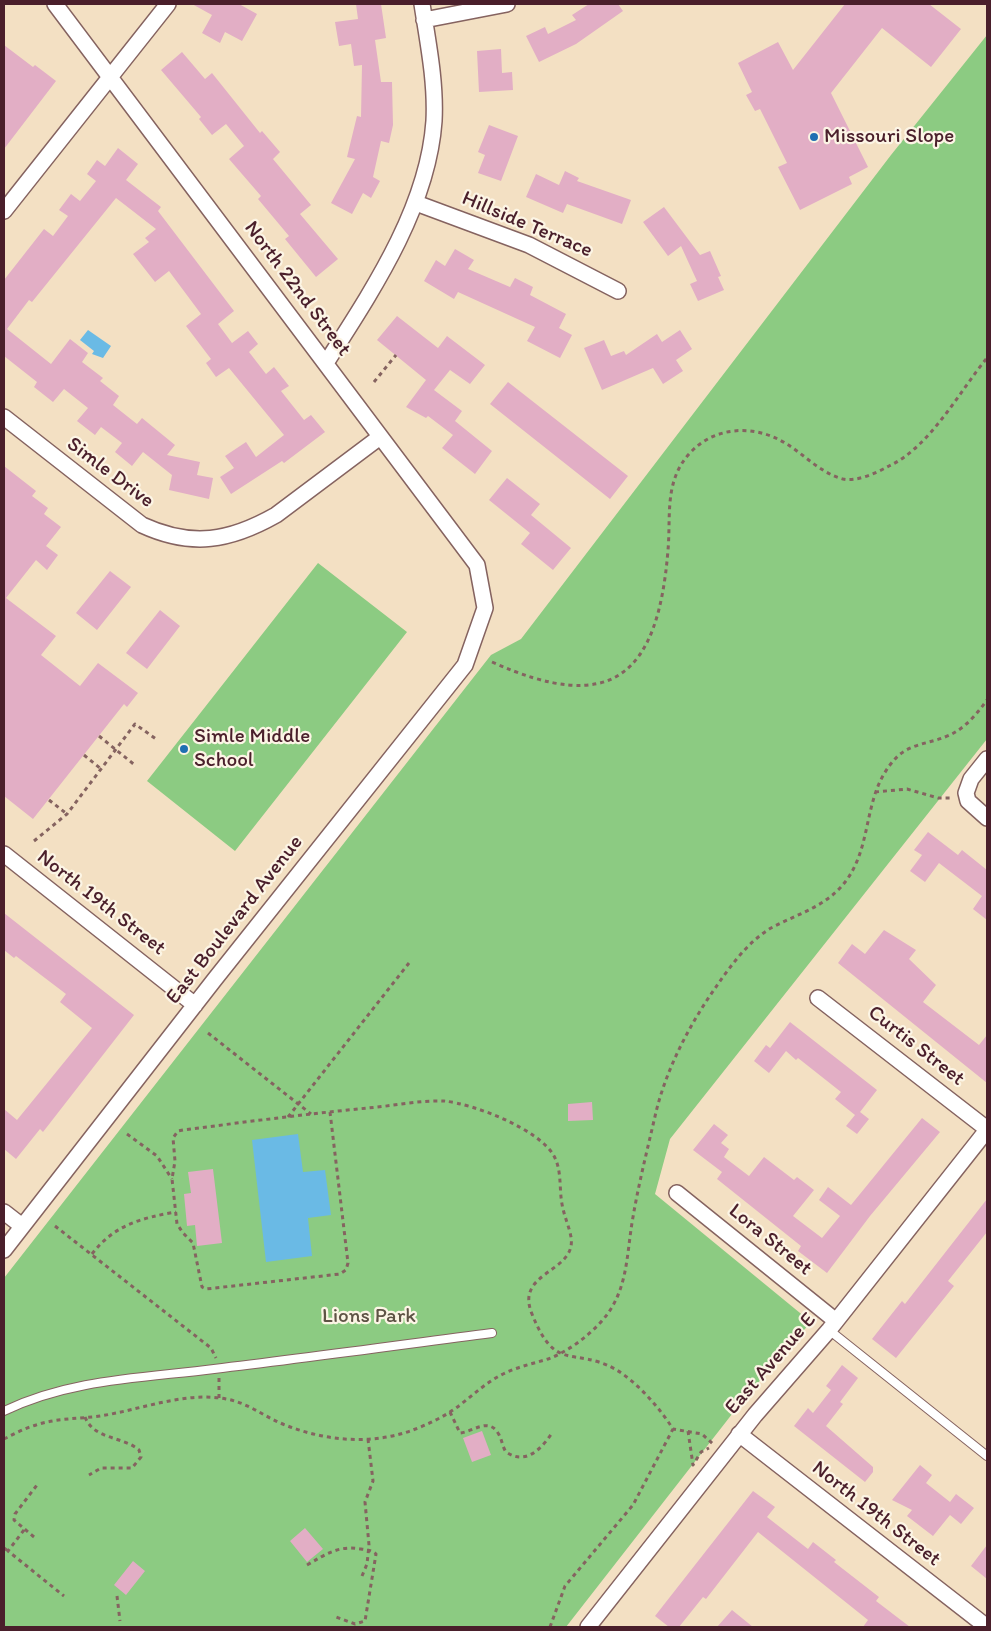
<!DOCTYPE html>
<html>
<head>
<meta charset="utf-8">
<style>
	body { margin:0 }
	#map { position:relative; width:991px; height:1631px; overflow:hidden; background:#f3e0c3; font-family:Itim,sans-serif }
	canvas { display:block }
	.frame { position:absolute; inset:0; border:5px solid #4a1f2b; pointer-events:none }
</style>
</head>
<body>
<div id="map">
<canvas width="991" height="1631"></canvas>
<div class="frame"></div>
</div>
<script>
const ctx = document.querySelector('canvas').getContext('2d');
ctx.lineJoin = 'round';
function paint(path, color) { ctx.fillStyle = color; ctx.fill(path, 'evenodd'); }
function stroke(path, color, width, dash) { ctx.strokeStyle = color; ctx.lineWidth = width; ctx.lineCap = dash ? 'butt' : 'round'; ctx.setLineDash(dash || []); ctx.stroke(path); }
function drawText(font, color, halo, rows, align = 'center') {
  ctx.font = font + ' Itim,sans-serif'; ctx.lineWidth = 4.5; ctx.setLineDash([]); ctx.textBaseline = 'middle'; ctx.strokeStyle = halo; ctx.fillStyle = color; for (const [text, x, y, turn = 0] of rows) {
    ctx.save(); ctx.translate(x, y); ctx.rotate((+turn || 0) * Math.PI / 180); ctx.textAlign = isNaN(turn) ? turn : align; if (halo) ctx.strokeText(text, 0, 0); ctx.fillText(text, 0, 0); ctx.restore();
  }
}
paint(new Path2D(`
	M 987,35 L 987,739 L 670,1139 L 655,1194 L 811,1322 L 743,1400 L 566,1627 L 4,1627 L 4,1278 L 491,655 L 521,639 L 891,155 Z
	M 318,563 L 407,632 L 235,851 L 147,781 Z`), '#8ccb82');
paint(new Path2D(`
	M 88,330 L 111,346 L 103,358 L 92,354 L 94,351 L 80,340 Z
	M 298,1134 L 303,1172 L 325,1170 L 331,1215 L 308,1218 L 312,1256 L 266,1262 L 252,1140 Z`), '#6abae5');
paint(new Path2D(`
	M 192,4 L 239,4 L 257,14 L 242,41 L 225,32 L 220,43 L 202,33 L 212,15 Z
	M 356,4 L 381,4 L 386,38 L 375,40 L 381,82 L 392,82 L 393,125 L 389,143 L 381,141 L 373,177 L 380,181 L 371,198 L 363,193 L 352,214 L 331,203 L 355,159 L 347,157 L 357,116 L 361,117 L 362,65 L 354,66 L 351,44 L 339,46 L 335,22 L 358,19 Z
	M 589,4 L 618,4 L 623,11 L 576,44 L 539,62 L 526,36 L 545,27 L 548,34 L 576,20 L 572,15 Z
	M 845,4 L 929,4 L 961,29 L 931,67 L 882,28 L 831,93 L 868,167 L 849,177 L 852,184 L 800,210 L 778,167 L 787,163 L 760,109 L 755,111 L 746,95 L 752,92 L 738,63 L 778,42 L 793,70 Z
	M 4,45 L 33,67 L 35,65 L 56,81 L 4,149 Z
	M 501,49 L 502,73 L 512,72 L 513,90 L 479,92 L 477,51 Z
	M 182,52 L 205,79 L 212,73 L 260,133 L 262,131 L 280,152 L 273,159 L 311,205 L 300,214 L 338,259 L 316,277 L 285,239 L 289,236 L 258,199 L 261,196 L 229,159 L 244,146 L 226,124 L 212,135 L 199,119 L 201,117 L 161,70 Z
	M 489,125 L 518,136 L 501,181 L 478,173 L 485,155 L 478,152 Z
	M 118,148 L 138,164 L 126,180 L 161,207 L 158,211 L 234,311 L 218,324 L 232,343 L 248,331 L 258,344 L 249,352 L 266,374 L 274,367 L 289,386 L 281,391 L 304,420 L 311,415 L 325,432 L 284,463 L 282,461 L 231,494 L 220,477 L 234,468 L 225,456 L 246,442 L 256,457 L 284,435 L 229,368 L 216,377 L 206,363 L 211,359 L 186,326 L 201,314 L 169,271 L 155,282 L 133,254 L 149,242 L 145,238 L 156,229 L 116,198 L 32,302 L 29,300 L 7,329 L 51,364 L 70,339 L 88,353 L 82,362 L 103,378 L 100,381 L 119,396 L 113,405 L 137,424 L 142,418 L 175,445 L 167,455 L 200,462 L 197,475 L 213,478 L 209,499 L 169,490 L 172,475 L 143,452 L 132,466 L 115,452 L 122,443 L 101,427 L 95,435 L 77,421 L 88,408 L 64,389 L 53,402 L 34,387 L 37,382 L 4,356 L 4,280 L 44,229 L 53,236 L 68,216 L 59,210 L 71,194 L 80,201 L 96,181 L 87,174 L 97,160 L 105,166 Z
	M 565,171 L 579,178 L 577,181 L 631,200 L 622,224 L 567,204 L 563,213 L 526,197 L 536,174 L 559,185 Z
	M 664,207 L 700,255 L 710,251 L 721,276 L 718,277 L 724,290 L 698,301 L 690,284 L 697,281 L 681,246 L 668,256 L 643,222 Z
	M 455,249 L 474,260 L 468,269 L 510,287 L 515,278 L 533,287 L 530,295 L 566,314 L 559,328 L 572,335 L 560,358 L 527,341 L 535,327 L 458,292 L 454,299 L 424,281 L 436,260 L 445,266 Z
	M 397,316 L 438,348 L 447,336 L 485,365 L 470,384 L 450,370 L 434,390 L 462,411 L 455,421 L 492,451 L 475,474 L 442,448 L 453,435 L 428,416 L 426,418 L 406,407 L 426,380 L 377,340 Z
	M 680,330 L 692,349 L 676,360 L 683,371 L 663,384 L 653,368 L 602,390 L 584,348 L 604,340 L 611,356 L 624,351 L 626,355 L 657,334 L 662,342 Z
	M 508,382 L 628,476 L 610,499 L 490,404 Z
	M 4,466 L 36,491 L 32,496 L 48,508 L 44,514 L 61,527 L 46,546 L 58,555 L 47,570 L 36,560 L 6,598 L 56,636 L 41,655 L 80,686 L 98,663 L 138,693 L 127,707 L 124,704 L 33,819 L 4,796 Z
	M 507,478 L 540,504 L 531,515 L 571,548 L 553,570 L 521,544 L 530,533 L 489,500 Z
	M 110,571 L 131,587 L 97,630 L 76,613 Z
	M 160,610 L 180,626 L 147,669 L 126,653 Z
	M 928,832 L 958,855 L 962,850 L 987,870 L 987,920 L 973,909 L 982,896 L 939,863 L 925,882 L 910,871 L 922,855 L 914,850 Z
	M 4,913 L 134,1015 L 43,1132 L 40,1129 L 16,1159 L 4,1149 L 4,1109 L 17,1120 L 92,1028 L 60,1002 L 66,994 L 16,956 L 14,958 L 4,950 Z
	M 884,930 L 916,950 L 909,959 L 936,985 L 923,1002 L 979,1045 L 987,1035 L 987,1083 L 838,963 L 852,944 L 865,954 Z
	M 790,1022 L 877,1090 L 860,1112 L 869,1119 L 857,1134 L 846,1126 L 855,1115 L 835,1099 L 841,1092 L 798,1058 L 796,1060 L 786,1051 L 769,1073 L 754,1061 L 766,1045 L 770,1048 Z
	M 592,1102 L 593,1120 L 568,1121 L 568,1104 Z
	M 922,1118 L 940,1132 L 870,1216 L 827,1273 L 798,1251 L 801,1246 L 717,1179 L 722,1172 L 693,1150 L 714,1124 L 728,1135 L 721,1143 L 729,1149 L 724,1157 L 749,1176 L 764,1157 L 794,1180 L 797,1177 L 814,1190 L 793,1216 L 822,1238 L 840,1216 L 819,1200 L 828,1187 L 851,1205 Z
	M 213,1169 L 222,1243 L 197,1246 L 195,1225 L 187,1226 L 184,1194 L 191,1193 L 188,1172 Z
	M 987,1199 L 987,1232 L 948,1281 L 954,1286 L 896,1358 L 872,1339 L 902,1301 L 905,1304 Z
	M 842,1365 L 858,1378 L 840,1402 L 843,1404 L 826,1426 L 873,1467 L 873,1472 L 865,1482 L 794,1426 L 808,1408 L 813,1413 L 831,1390 L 826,1386 Z
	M 482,1431 L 491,1455 L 472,1462 L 463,1438 Z
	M 920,1465 L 932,1475 L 926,1483 L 950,1502 L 956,1494 L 974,1508 L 961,1524 L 950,1515 L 933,1536 L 907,1516 L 912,1510 L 892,1500 Z
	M 753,1491 L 775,1507 L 767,1517 L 808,1549 L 813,1542 L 836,1560 L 834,1562 L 879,1597 L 876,1601 L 910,1627 L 863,1627 L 868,1620 L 758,1532 L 706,1599 L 703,1597 L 679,1627 L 669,1627 L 655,1616 Z
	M 305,1528 L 323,1549 L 307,1562 L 290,1541 Z
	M 987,1545 L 987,1579 L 971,1566 Z
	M 133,1561 L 145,1571 L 126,1595 L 114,1585 Z
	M 732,1610 L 753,1627 L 717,1627 Z`), '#e2aec5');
const service = new Path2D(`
	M 829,1330 L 987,1456
	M 4,1411 C 70,1379 143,1378 214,1369 C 307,1358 400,1345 492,1333`);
const minor = new Path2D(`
	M 424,20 L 507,4
	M 416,203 L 529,245 L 618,291
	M 4,211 L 168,4
	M 326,363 C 372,291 428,208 434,121 C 436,82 428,43 422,4
	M 4,417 L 142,525 C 192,548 230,541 276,515 L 380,437
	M 987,759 L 971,779 L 966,793 L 968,801 L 987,818
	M 4,854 L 195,1005
	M 818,998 L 987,1129
	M 677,1193 L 836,1321
	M 4,1212 L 22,1226
	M 4,1250 L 215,979 L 465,665 L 485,608 L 477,565 L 55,4
	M 739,1434 L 987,1627
	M 588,1627 L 755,1415 L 829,1330 L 987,1130`);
stroke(service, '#856360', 10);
stroke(minor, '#856360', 18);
stroke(new Path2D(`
	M 374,382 L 396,355
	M 492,662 C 612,716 658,676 668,550 C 671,516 664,482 689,454 C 714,426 754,424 785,443 C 804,454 820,473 843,479 C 857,482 876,473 889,466 C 930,447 959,392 987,358
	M 99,736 L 136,766
	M 84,755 L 101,769
	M 875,792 L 907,789 L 938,798 L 953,798
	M 49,800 L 67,814
	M 34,841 L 67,814 L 135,724 L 156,739
	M 208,1033 L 311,1114
	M 330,1112 L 348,1263 L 346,1270 L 340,1274 L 206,1289 L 202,1287 L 193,1243 L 183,1233 L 177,1224 L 172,1179 L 175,1161 L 173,1138 L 178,1131 L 183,1130 C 245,1122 306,1114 368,1108 C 393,1106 420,1100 444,1101 C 474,1104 539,1129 554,1156 C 562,1171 559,1188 562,1204 C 564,1216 569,1226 571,1237 C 577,1273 514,1271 532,1314 C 556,1374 573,1346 615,1369 C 637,1382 659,1407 673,1429 L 702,1434 L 713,1444
	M 288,1117 L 409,963
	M 127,1134 L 157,1156 L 172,1179
	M 55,1226 L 211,1348 L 216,1358
	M 92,1254 C 114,1225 141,1218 176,1212
	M 219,1398 L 219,1378
	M 450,1412 L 460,1433 C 473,1432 488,1417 498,1433 C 502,1439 502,1446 506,1452 C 526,1466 542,1448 552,1433
	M 85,1417 C 94,1440 123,1436 139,1450 L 141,1457 L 132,1468 L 101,1468 L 89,1475
	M 688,1431 L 693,1465 L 701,1452 L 709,1448
	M 4,1439 C 14,1434 25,1428 36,1425 C 57,1418 78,1419 100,1416 C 140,1410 185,1391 226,1399 C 245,1402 261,1414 278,1422 C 319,1440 367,1446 410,1431 C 427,1425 446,1416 460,1405 C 474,1394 486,1383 501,1375 C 516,1367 532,1364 548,1359 C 567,1352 586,1338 600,1323 C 629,1292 626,1255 633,1217 C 639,1182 648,1147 656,1112 C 667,1067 691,1022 718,984 C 732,964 749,941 771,928 C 799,913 829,906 848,878 C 874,840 862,790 899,755 C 912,744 930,743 945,737 C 964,730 976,715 987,700
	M 24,1530 L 8,1551 L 64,1596
	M 34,1537 L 14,1520 L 15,1514 L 37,1485
	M 4,1548 L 8,1551
	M 307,1565 C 326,1554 339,1545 361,1549 C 367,1550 372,1550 376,1554 L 365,1621 L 355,1624 L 336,1617
	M 362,1576 L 367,1564 L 369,1545 L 365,1502 L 373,1481 L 368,1439
	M 117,1596 L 120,1621
	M 550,1627 L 565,1586 L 633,1505 L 673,1429`), '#856360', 3, [4, 4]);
stroke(service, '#fff', 8);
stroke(minor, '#fff', 15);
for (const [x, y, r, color] of [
	[814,137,5,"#1f6fb2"],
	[184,749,5,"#1f6fb2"]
]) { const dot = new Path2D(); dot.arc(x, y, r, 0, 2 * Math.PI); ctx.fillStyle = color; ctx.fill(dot); stroke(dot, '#fcf5e5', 2); }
drawText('21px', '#4a1f2b', '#fcf5e5', [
	["Missouri Slope",824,137],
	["Simle Middle",194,737],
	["School",194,761]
], 'left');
drawText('21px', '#4a1f2b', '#fcf5e5', [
	["Hillside Terrace",527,225,23],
	["North 22nd Street",297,289,53],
	["Simle Drive",110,473,37],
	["North 19th Street",101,903,38],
	["East Boulevard Avenue",235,920,-52],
	["Curtis Street",916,1046,38],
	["Lora Street",770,1240,39],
	["East Avenue E",771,1364,-49],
	["North 19th Street",876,1514,38]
]);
drawText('21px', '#5e5345', '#fcf5e5', [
	["Lions Park",369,1317]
]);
</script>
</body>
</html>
